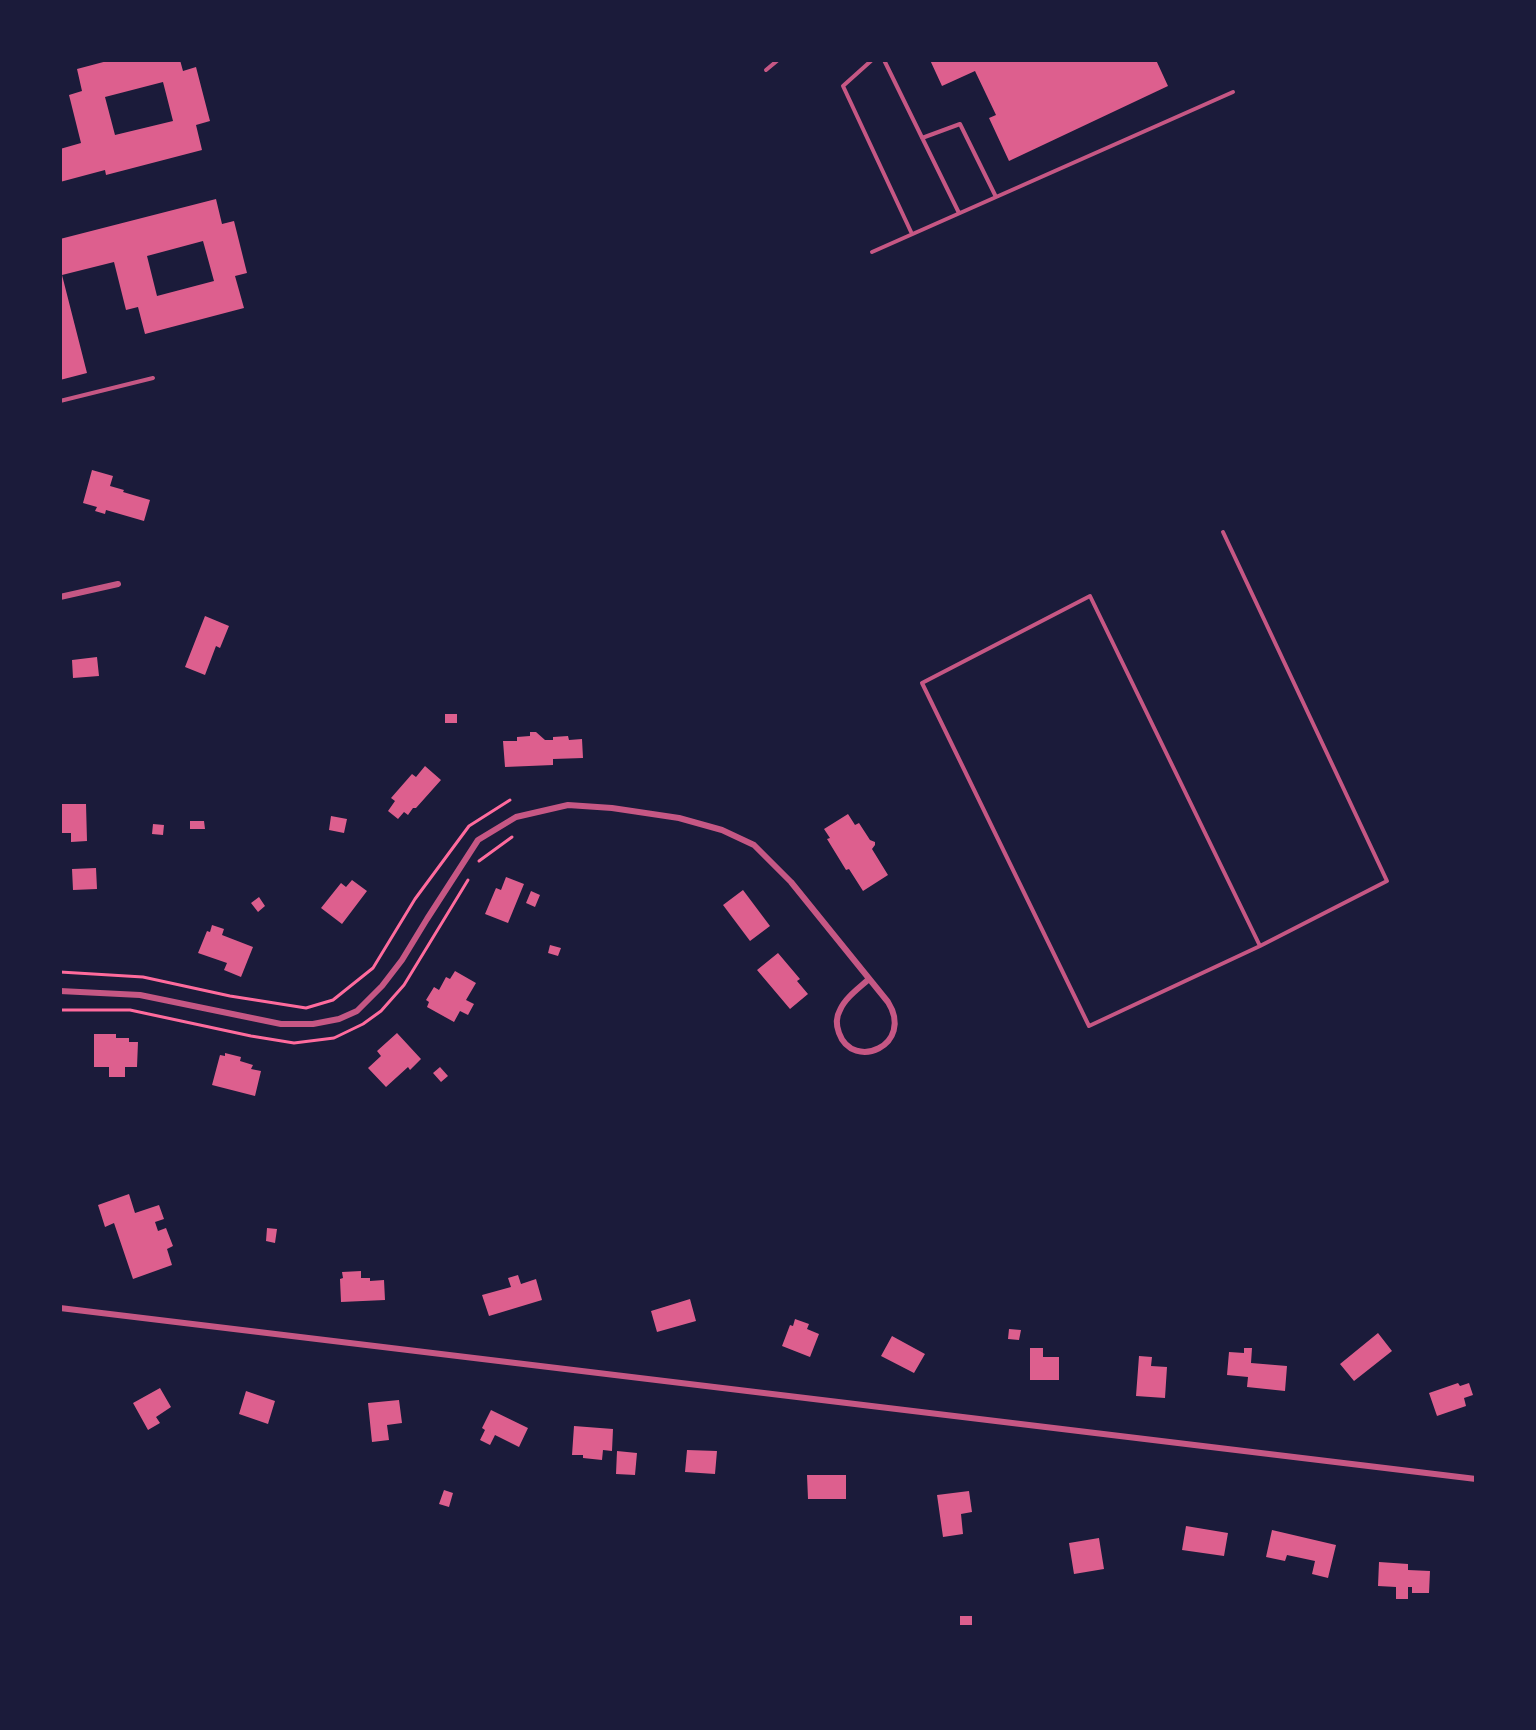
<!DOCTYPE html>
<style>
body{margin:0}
#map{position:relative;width:1536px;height:1730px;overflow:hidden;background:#1b1b3a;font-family:"Exo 2",sans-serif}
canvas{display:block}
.frame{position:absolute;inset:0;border:62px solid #1b1b3a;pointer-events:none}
</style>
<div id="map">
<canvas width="1536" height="1730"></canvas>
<div class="frame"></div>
</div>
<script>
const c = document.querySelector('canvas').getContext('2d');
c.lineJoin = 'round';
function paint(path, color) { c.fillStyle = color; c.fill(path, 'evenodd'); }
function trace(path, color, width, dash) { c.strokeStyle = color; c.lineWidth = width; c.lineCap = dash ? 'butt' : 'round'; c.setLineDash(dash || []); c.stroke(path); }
paint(new Path2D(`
 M111 60H180L183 71 196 67 210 121 196 125 202 150 106 175 105 170 60 182V149L81 143 69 95 82 91 77 69ZM163 82 173 121 115 135 105 97Z
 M930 60H1156L1168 86 1009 161 989 118 996 115 975 71 942 86Z
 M216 199 222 224 234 221 247 273 235 276 244 308 145 334 138 307 126 310 114 262 62 275 87 373 60 380V239ZM203 241 214 281 157 296 147 256Z
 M92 470 113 476 110 486 124 490 123 492 150 500 144 521 106 510 105 514 95 511 97 507 83 503Z
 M205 616 229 626 220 648 216 646 205 675 185 667Z
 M97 657 99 676 73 678 72 660Z
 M445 714H457V723H445Z
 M530 732H536L545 740H553V737L568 736 569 740 582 739 583 758 553 759V765L505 767 503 741H517V737L530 736Z
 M425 766 441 780 416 808H413L408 815 404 812 398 819 388 811 395 801 391 798 412 774 416 777Z
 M60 804H86L87 841 71 842V833H60Z
 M848 814 855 825 859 823 870 840 875 842V845L872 849 888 875 863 891 849 869 846 870 827 839 830 838 824 829Z
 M331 816 347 819 344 833 329 830Z
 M190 821H204L205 829H190Z
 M153 824 164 825 163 835 152 834Z
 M96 868 97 889 73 890 72 869Z
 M506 877 524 884 508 923 485 914 496 888 501 890Z
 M352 880 367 891 342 924 321 908 341 883 346 887Z
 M743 890 770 926 750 941 723 905Z
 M531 891 540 895 535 907 526 903Z
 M259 897 265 906 258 912 251 903Z
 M212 925 224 929 222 935 253 947 241 977 224 970 227 963 198 953 207 931 210 932Z
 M550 945 561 948 558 956 548 953Z
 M778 953 800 979 797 981 808 994 790 1009 757 970Z
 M455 971 476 983 466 1000 474 1004 468 1015 460 1011 454 1022 427 1007 429 1002 426 1000 434 987 439 990 446 977 450 979Z
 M397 1033 421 1059 410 1070 408 1067 386 1087 368 1068 381 1056 377 1051Z
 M94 1034H116V1038H129V1042H138L137 1067H125V1077H109V1067H94Z
 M225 1053 241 1057 240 1061 253 1065 251 1069 261 1071 255 1096 212 1085 220 1055 225 1056Z
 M440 1067 448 1076 441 1082 433 1073Z
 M129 1194 135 1213 159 1205 164 1219 155 1222 158 1231 166 1228 173 1246 167 1249 172 1265 133 1279 114 1223 105 1227 98 1205Z
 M267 1228 277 1229 275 1243 266 1241Z
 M361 1271V1278H370V1281L384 1280 385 1300 341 1302 340 1279 343 1278 342 1272Z
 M518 1275 521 1284 536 1279 542 1300 489 1316 482 1295 511 1287 508 1278Z
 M690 1299 696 1321 657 1332 651 1311Z
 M795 1319 809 1324 807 1329 819 1334 810 1357 782 1346 790 1325 793 1326Z
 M1009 1329 1021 1330 1019 1340 1008 1339Z
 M1378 1333 1392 1351 1354 1381 1340 1364Z
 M892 1336 925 1354 914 1373 881 1356Z
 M1030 1348H1043V1357H1059V1380H1030Z
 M1244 1348H1252L1251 1363 1287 1366 1285 1391 1247 1387 1248 1377 1227 1375 1229 1352 1244 1353Z
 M1139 1356 1152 1357 1151 1366 1167 1367 1165 1398 1136 1396Z
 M1458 1383 1460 1386 1469 1383 1473 1395 1464 1398 1466 1406 1437 1416 1429 1393Z
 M160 1388 171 1407 156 1417 160 1423 148 1430 133 1403Z
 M246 1391 275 1401 268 1424 239 1414Z
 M399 1400 402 1423 387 1425 389 1440 372 1442 368 1403Z
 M491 1410 528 1428 519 1447 495 1435 490 1445 480 1440 485 1430 482 1428Z
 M574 1426 613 1429 612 1451 603 1450 602 1460 583 1458V1455H572Z
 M687 1450 717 1451 715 1474 685 1472Z
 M617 1451 637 1453 635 1475 616 1474Z
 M807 1475H846V1499H808Z
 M444 1490 453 1493 449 1507 439 1504Z
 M969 1491 972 1512 961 1514 963 1534 943 1537 937 1495Z
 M1186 1526 1228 1533 1224 1556 1182 1550Z
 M1272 1530 1336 1545 1328 1578 1312 1574 1315 1561 1287 1555 1285 1561 1266 1557Z
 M1099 1538 1104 1569 1074 1574 1069 1543Z
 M1379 1562 1408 1564V1570L1430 1571 1429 1593H1412V1587H1408V1599H1396V1587L1378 1586Z
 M960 1616H972V1625H960Z`), '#dd5f8e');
trace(new Path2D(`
 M479 861 512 837
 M60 972 143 977 230 996 306 1008 333 1000 373 968 415 899 469 826 510 800
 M60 1010H130L251 1036 294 1043 334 1038 363 1024 381 1011 404 985 468 880`), '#ff6b9d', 3);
trace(new Path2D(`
 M872 60 843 86 912 234
 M884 60 959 213
 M766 70 778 60
 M922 138 960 124 996 197
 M872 252 1233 92
 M60 401 153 378
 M1223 532 1387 881 1260 946
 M1090 596 1260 946 1089 1026 922 683Z`), '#c65784', 4);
trace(new Path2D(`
 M60 597 118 584
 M60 991 140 995 281 1024H313L339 1019 357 1011 382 986 402 960 427 919 478 840 516 817 568 805 612 808 679 818 722 830 754 845 791 882 888 1002C915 1045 853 1072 839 1033 836 1025 836 1017 840 1010 845 998 859 988 869 979
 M60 1308 1476 1479`), '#c65784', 6);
</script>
